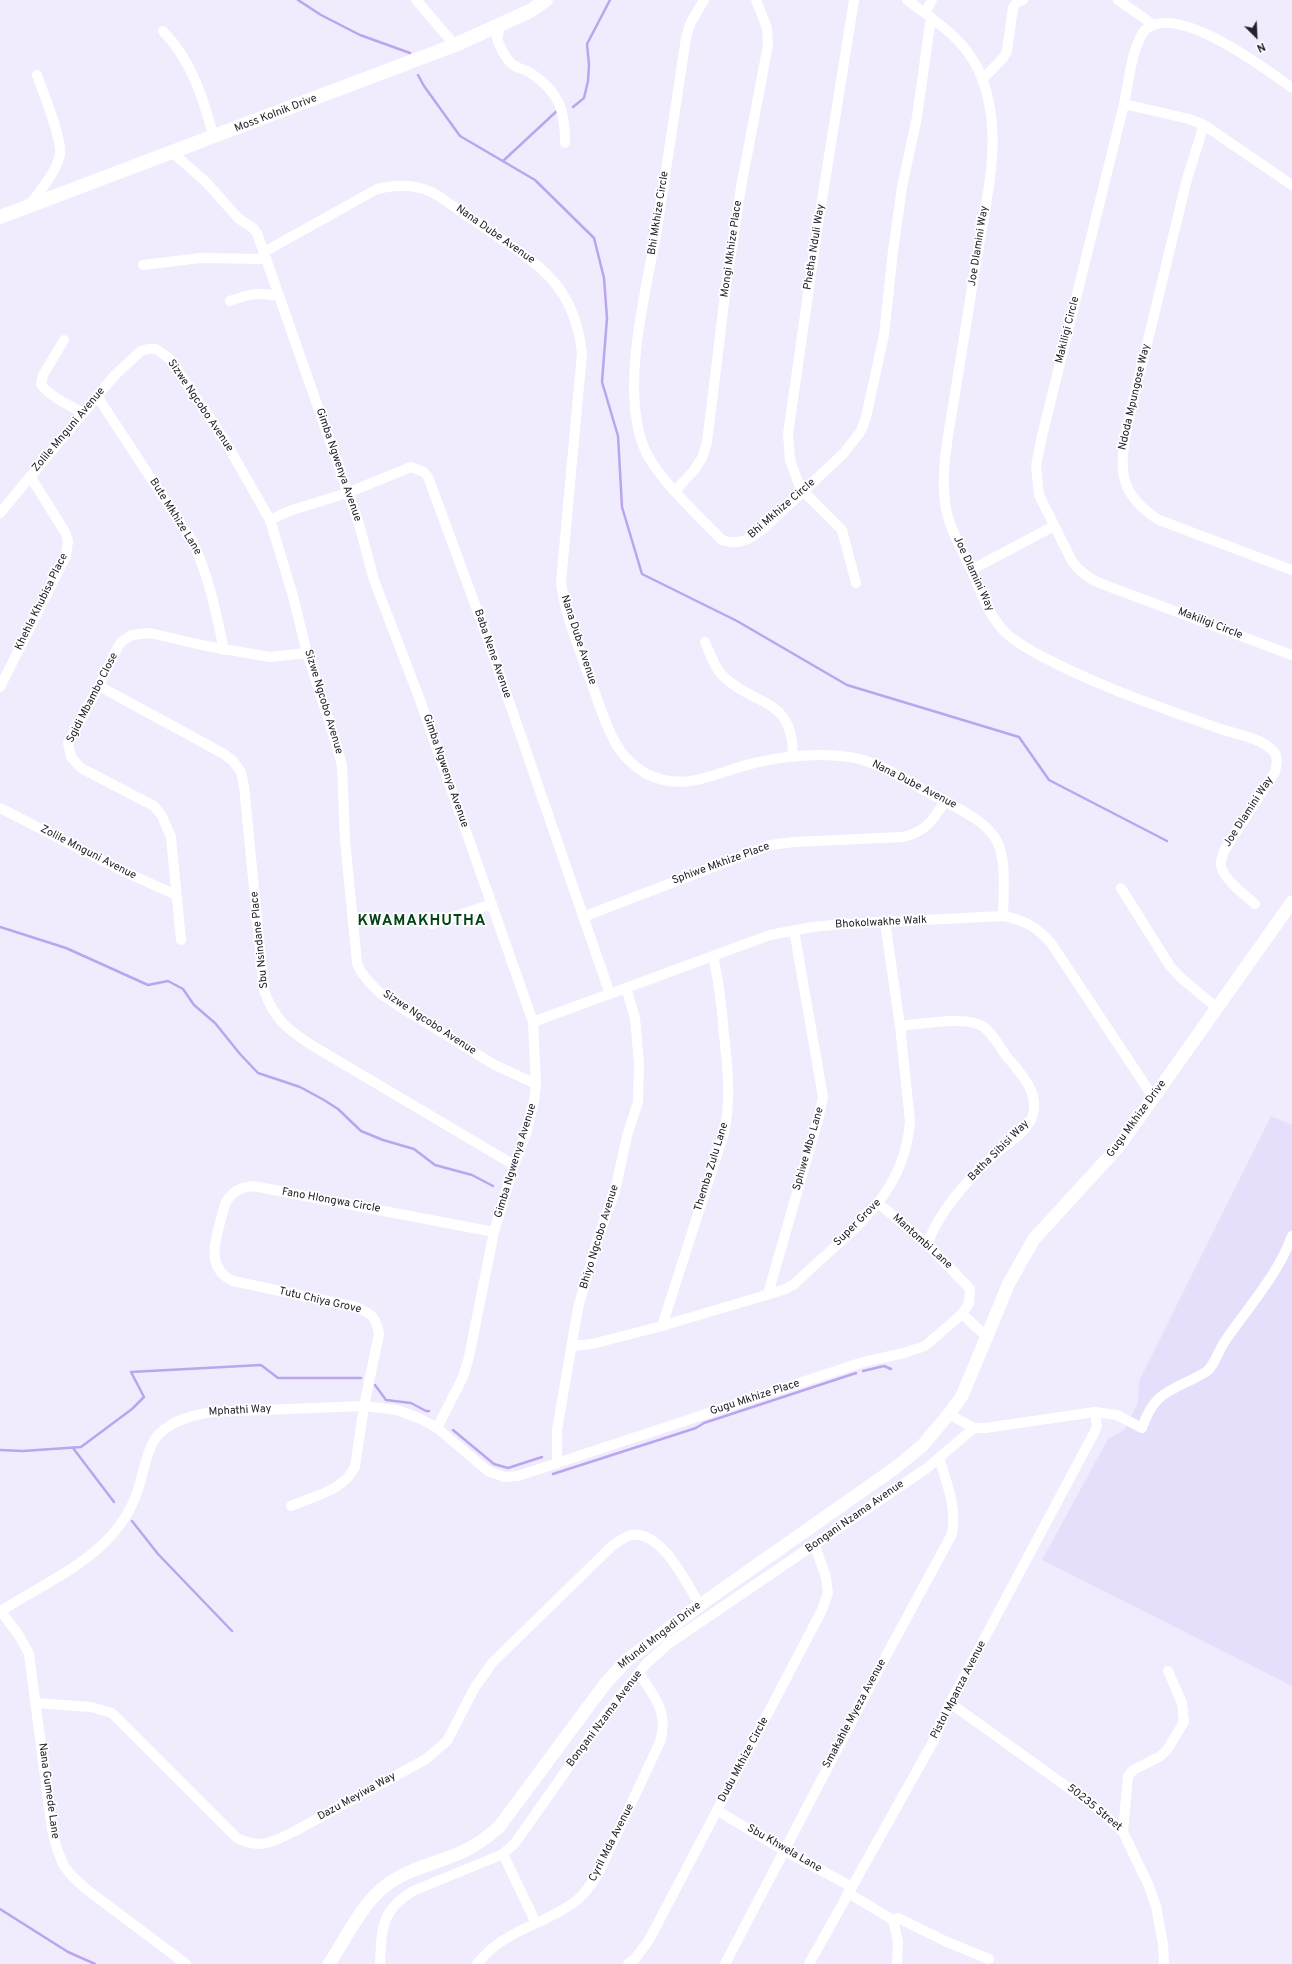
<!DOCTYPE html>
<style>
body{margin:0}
#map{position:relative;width:1292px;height:1964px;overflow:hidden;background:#f0ecfe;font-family:Overpass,sans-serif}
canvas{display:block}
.north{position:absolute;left:1236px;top:16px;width:40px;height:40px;-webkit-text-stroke:3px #fff;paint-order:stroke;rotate:156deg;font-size:11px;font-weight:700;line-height:16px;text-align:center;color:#22202a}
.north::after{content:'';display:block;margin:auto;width:14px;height:18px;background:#22202a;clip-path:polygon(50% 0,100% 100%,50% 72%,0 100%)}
</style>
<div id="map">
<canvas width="1292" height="1964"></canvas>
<div class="north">N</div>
</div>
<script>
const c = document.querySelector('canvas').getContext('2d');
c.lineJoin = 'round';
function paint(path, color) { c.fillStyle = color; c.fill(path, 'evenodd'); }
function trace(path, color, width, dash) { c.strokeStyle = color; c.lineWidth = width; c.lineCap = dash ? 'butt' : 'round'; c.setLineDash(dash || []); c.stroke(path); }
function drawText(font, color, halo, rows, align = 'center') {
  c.font = font + ' Overpass,sans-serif'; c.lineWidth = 3.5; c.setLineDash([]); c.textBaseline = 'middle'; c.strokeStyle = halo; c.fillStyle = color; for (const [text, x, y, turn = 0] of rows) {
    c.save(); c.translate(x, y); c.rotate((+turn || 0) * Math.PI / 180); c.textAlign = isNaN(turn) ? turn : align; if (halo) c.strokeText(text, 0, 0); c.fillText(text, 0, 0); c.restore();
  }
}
paint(new Path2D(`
 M1271 1116 1292 1125V1686L1042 1560 1108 1439 1124 1430 1138 1402 1139 1381Z`), '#e6dffb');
trace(new Path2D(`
 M298 0 321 15 360 35 410 53
 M418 75 424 86 460 136 535 180 594 238 604 278 607 318 602 382 618 436 622 507 642 574 737 621 847 685 1019 737 1049 780 1167 841
 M573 107 584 98 588 81 589 65 587 44 610 0
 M503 161 559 109
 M0 927 66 948 148 985 168 981 183 989 194 1005 215 1023 240 1054 258 1073 300 1087 324 1100 338 1109 361 1131 383 1140 414 1149 435 1165 472 1175 493 1186
 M863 1371 884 1366 891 1369
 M375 1385 386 1400 411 1403 426 1411H429
 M453 1430 494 1464 508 1468 542 1457
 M73 1448 114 1502
 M0 1450 23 1451 81 1447 132 1409 144 1397 131 1372 261 1365 278 1378H361
 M553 1474 696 1428 704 1423 856 1373
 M132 1521 158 1554 232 1631
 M0 1909 68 1952 95 1964`), '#baa5ee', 2.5);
trace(new Path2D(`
 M416 0 455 45
 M704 0 690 24 686 38C676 102 667 166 657 229 646 291 619 391 645 450 658 479 700 517 722 540 740 546 750 539 764 528L844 453 861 431 866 417 884 335 893 251 902 187 917 117 931 17
 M854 0 818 225 788 434 790 460 798 482 803 491 842 530 856 583
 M907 0C934 20 963 38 978 69 1006 129 987 195 977 257 969 307 961 356 953 406 947 441 938 487 949 521 955 538 964 554 972 571 981 593 989 616 1005 632 1016 643 1030 650 1043 657 1098 686 1157 706 1215 727 1233 734 1257 736 1271 749 1279 755 1277 764 1275 772L1224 851C1223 855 1220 861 1221 866 1225 881 1244 894 1255 904
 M1118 0 1151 23
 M925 13 932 0
 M501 24 497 38C499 46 507 62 515 66 520 69 527 70 532 74 560 93 565 111 565 143
 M163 31C192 61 203 98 214 138
 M982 80 1003 58 1007 51 1013 8 1016 3 1023 0
 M1292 88C1265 68 1174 0 1144 31 1131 51 1129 81 1124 104L1042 436 1036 466 1039 495 1072 561C1079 571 1086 576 1097 582L1292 655
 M1124 104 1189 119 1204 125 1292 185
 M1204 125 1187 179 1129 418C1120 464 1114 492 1159 520L1292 570
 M172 152 206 182 238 218 253 228 257 233 359 524 374 580 420 700 533 1022 536 1084 534 1102 526 1134 514 1165 494 1232 469 1357 463 1377 437 1428
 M29 206C38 193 58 170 60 154 62 137 43 93 37 75
 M264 252 377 189C400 184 417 184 437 195 457 209 478 223 498 237 546 269 575 291 582 353L561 582C565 616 579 647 590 679 598 700 604 722 615 742 621 754 633 766 645 773 687 795 718 770 759 762 787 756 820 753 849 757 879 761 908 782 935 796 1005 832 1006 838 1003 916
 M143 265 200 258 266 259
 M230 301C249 294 257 292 278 296
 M64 340 43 375 41 384C50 397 69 405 83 413
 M97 396 192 541C209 575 216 613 224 650
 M675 491 695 469 702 458 707 442 726 287 741 187 768 45 767 28 756 0
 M0 513 115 375 141 351 148 349H156L170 359 224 439 270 520 293 596 307 653 335 740 342 766 345 840 357 963 361 972 369 982 380 993 402 1008 493 1064 536 1084
 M270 520 289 511 347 493 411 467 424 472 428 477 483 626 610 994
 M971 570 1054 526
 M705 642C710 653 714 667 722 675 755 708 793 695 793 757
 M99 686 224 754 233 761 241 772 244 786 264 991C275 1020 288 1030 313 1046L514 1165
 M0 687 66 556 68 541 65 532 30 476
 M0 808 125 872 176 895
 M1121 888 1170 966 1180 977 1217 1008
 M583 917 770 845 794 842 903 837C927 831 933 820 945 801
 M432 924 492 904
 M181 940 171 837 162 816 154 806 81 768 71 757 68 743 99 686 114 654 121 642 132 635 150 633 206 646 270 657 307 653
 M533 1022 770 935 812 927 845 924 1003 916C1024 920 1037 927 1051 943L1153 1097
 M900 1026C922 1024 967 1015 984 1027 994 1035 1000 1048 1008 1058 1021 1073 1039 1093 1033 1114 1028 1133 1005 1144 992 1157 965 1183 941 1209 927 1244
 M768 1294 819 1116 823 1097 794 930
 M962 1314 987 1337
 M662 1326 724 1133C731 1100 728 1070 724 1035 722 1009 719 982 713 956
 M573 1346 592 1344 662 1326 783 1290 793 1285 805 1274C854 1228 905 1194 910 1121L900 1026 885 922
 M949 1414 974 1428H985L1095 1412 1117 1415 1142 1428C1153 1395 1166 1392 1195 1378 1199 1375 1207 1373 1210 1368 1216 1360 1219 1350 1225 1341 1248 1307 1278 1275 1292 1236
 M557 1464V1430L578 1308 597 1241 615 1191 627 1136 638 1102 639 1063 635 1018 626 988
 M291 1506C314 1496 343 1491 355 1467L364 1406 379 1334C376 1317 372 1314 356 1307L233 1281C201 1266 219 1231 225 1204 232 1191 239 1188 253 1186L494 1232
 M0 1610 20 1637 29 1654 52 1830 57 1849 64 1866 72 1876 86 1889 186 1964
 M1 1611C36 1588 78 1570 107 1540 124 1523 134 1505 140 1483 144 1469 147 1451 155 1439 167 1422 192 1415 212 1412L364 1406 397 1410 421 1419 437 1428 488 1471 505 1477 518 1476 863 1362 904 1353 925 1346 962 1314 969 1303 970 1289 927 1244 879 1204
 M36 1703 91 1707 112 1713 237 1838C260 1850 273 1842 295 1831L426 1759 447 1741 475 1687 493 1662 612 1546C618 1542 624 1537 631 1535 662 1530 686 1583 700 1605
 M950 1703 1098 1809 1123 1832 1149 1886 1156 1906 1163 1944 1164 1964
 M718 1811 783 1850 852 1887
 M1123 1832 1128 1776 1133 1770 1159 1757 1167 1750 1184 1722 1182 1703 1168 1671
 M503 1854 536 1923
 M848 1893 893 1920 898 1918 947 1942 989 1959
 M893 1920 898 1942 897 1964
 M380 1964C382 1929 380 1911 413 1891L503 1854 515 1843 606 1714 646 1664 668 1644 927 1468 974 1428
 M477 1964C504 1929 543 1926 576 1901 585 1894 592 1883 599 1872L660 1742C669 1712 655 1698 639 1673
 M628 1964 634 1960 649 1940 822 1610 828 1593 826 1577 815 1546
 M725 1964 886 1656 952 1534C957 1507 947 1484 939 1458
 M809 1964 934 1740 950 1703 1094 1433 1097 1426 1095 1412`), '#fff', 10);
trace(new Path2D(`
 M329 1964C345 1940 361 1905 384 1887 408 1867 442 1863 470 1848 481 1842 490 1835 499 1827L605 1684 627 1660 700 1605 895 1468 922 1446 949 1414 962 1396 1009 1283 1034 1239 1119 1146 1292 902`), '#fff', 13);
trace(new Path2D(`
 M0 217 455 45 530 11 546 0`), '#fff', 14);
drawText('11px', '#22202a', '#fff', [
 ["Moss Kolnik Drive",276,114,-21],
 ["Bhi Mkhize Circle",659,213,-81],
 ["Nana Dube Avenue",495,235,35],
 ["Joe Dlamini Way",979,246,-81],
 ["Phetha Nduli Way",815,247,-81],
 ["Mongi Mkhize Place",732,249,-82],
 ["Makiligi Circle",1068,330,-76],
 ["Ndoda Mpungose Way",1135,397,-77],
 ["Sizwe Ngcobo Avenue",200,406,56],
 ["Zolile Mnguni Avenue",69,430,-50],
 ["Gimba Ngwenya Avenue",338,465,71],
 ["Bhi Mkhize Circle",782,509,-41],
 ["Bute Mkhize Lane",175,517,58],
 ["Joe Dlamini Way",973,574,65],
 ["Khehla Khubisa Place",42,602,-64],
 ["Makiligi Circle",1210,624,21],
 ["Nana Dube Avenue",578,640,72],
 ["Baba Nene Avenue",492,654,71],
 ["Sgidi Mbambo Close",93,698,-63],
 ["Sizwe Ngcobo Avenue",323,702,73],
 ["Gimba Ngwenya Avenue",445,771,71],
 ["Nana Dube Avenue",914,785,27],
 ["Joe Dlamini Way",1249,812,-57],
 ["Zolile Mnguni Avenue",88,853,27],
 ["Sphiwe Mkhize Place",721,864,-20],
 ["Bhokolwakhe Walk",881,923,-3],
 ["Sbu Nsindane Place",260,940,-96],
 ["Sizwe Ngcobo Avenue",429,1023,33],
 ["Gugu Mkhize Drive",1137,1119,-54],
 ["Sphiwe Mbo Lane",809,1149,-74],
 ["Batha Sibisi Way",999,1151,-45],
 ["Gimba Ngwenya Avenue",516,1161,-73],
 ["Themba Zulu Lane",712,1167,-73],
 ["Fano Hlongwa Circle",331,1201,10],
 ["Super Grove",858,1223,-45],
 ["Bhiyo Ngcobo Avenue",600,1237,-73],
 ["Mantombi Lane",922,1242,42],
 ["Tutu Chiya Grove",320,1301,13],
 ["Gugu Mkhize Place",755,1398,-18],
 ["Mphathi Way",240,1411,-3],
 ["Bongani Nzama Avenue",855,1517,-35],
 ["Mfundi Mngadi Drive",660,1636,-38],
 ["Pistol Mpanza Avenue",959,1690,-63],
 ["Smakahle Myeza Avenue",855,1714,-62],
 ["Bongani Nzama Avenue",605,1719,-53],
 ["Dudu Mkhize Circle",744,1760,-62],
 ["Nana Gumede Lane",48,1791,82],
 ["Dazu Meyiwa Way",357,1797,-29],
 ["50235 Street",1094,1808,39],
 ["Cyril Mda Avenue",612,1843,-63],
 ["Sbu Khwela Lane",784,1849,30]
]);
c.letterSpacing = '1px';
drawText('bold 15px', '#024413', '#fff', [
 ["KWAMAKHUTHA",422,922]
]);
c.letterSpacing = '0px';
</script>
